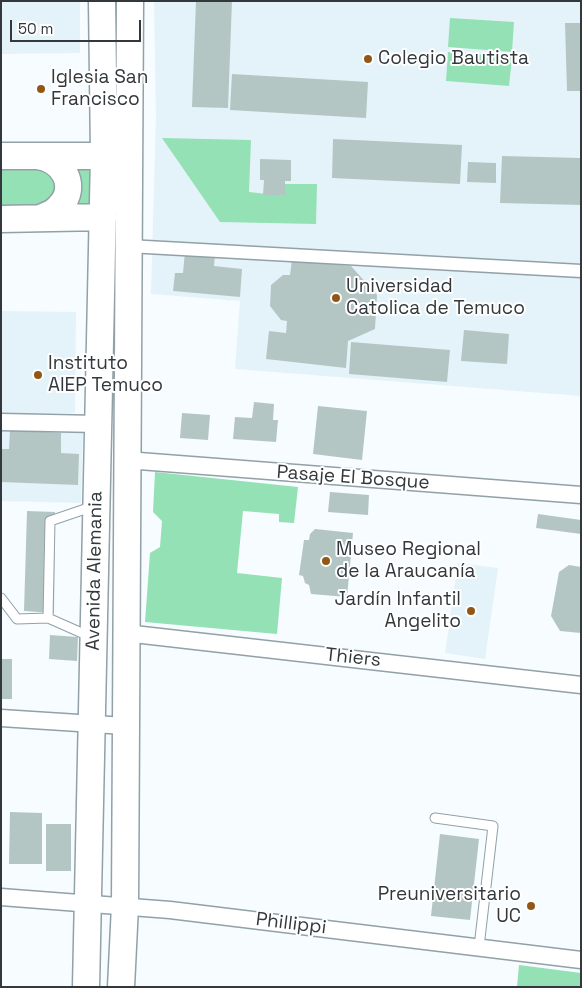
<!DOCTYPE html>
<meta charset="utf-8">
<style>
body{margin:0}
#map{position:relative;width:582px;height:988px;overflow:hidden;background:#f6fcff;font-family:"Space Grotesk",sans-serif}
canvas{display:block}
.frame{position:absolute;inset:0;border:2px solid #32383b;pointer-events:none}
.scale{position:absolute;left:10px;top:20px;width:131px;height:22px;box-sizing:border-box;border:2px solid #32383b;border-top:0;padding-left:6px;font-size:15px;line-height:18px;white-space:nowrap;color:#32383b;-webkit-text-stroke:4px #fff;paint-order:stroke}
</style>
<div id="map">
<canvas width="582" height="988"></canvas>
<div class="frame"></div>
<div class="scale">50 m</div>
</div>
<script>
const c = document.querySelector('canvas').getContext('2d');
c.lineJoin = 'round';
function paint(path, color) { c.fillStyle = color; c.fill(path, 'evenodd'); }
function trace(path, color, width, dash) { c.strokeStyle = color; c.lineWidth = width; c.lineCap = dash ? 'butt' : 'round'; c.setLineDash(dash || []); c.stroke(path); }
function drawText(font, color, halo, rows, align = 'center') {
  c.font = font + ' "Space Grotesk",sans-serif'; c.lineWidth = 4; c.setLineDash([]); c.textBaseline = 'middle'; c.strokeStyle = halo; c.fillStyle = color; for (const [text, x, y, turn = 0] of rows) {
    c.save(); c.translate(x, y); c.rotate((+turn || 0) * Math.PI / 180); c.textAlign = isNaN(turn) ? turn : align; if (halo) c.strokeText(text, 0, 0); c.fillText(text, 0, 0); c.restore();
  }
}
paint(new Path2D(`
 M1 1H80V53L1 54Z
 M154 1H581V396L235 369 240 301 151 294 156 116Z
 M1 311 76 312 75 413H1Z
 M1 430 83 433 81 503 1 501Z
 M458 563 498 568 485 659 445 653Z`), '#e4f3f9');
paint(new Path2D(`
 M450 18 514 22 512 52 448 47Z
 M448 52 512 57 509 86 446 81Z
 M162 138 251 140 249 192 284 196 285 184H317L316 224 220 222Z
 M91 161V210L1 212V162Z
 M155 472 298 487 294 523 279 522V514L243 511 237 573 282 578 277 634 145 622 150 553 160 547 162 521 153 512Z
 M519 965 581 973V987H517Z`), '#93e1b5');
paint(new Path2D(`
 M196 1H232L228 108 192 107Z
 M565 23H581V91H567Z
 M232 74 368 82 366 118 230 110Z
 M333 139 462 145 460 184 332 178Z
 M502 156 581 158V205L500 203Z
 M260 159 291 160V181H285V196L263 195 264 180H260Z
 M468 162 496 163V183L467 182Z
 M185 251 215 254 214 266 242 269 240 297 173 291 175 273H183Z
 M292 260 351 266 377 295 375 329 348 341 346 368 266 359 269 331 286 333 287 321 281 320 270 306 271 285 283 275H290Z
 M464 330 509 334 507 364 461 361Z
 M351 342 450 350 447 382 349 374Z
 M254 402 274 404 273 420H278L276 442 233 439 235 417 252 418Z
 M318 406 367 411 362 460 313 454Z
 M182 413 210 415 208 440 180 438Z
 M10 430 61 433V453L79 454 78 485 1 482V449H9Z
 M330 492 369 495 368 515 328 512Z
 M27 511 55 512 54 613 24 611Z
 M538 514 581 520V534L536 528Z
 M315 529 353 533 347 597 311 594 309 585 305 583 303 576 299 575 304 540H309L310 534Z
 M569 565 581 567V633L560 631 551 616 559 572Z
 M50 635 78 637 77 661 49 659Z
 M1 659H12V699H1Z
 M10 812 42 813V864H9Z
 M46 824H71V871H46Z
 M440 834 479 839 470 920 431 916Z`), '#b4c6c4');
const service = new Path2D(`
 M1 598 17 619 48 618
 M91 637 48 618 50 521 94 506
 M435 818 493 826 479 947`);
const pedestrian = new Path2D(`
 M128 246 581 271`);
const minor = new Path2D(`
 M1 422 98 424
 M126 460 581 495
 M125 633 581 685
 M1 718 125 726
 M1 897 170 910 581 960`);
const primary = new Path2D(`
 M1 156H104
 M37 156C62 158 79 186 60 206 55 213 48 215 40 218
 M1 219 103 217
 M86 987 104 156 102 1
 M121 987 125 906 130 1`);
trace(service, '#91a1a7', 11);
trace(pedestrian, '#91a1a7', 15);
trace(minor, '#91a1a7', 19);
trace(primary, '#91a1a7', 29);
trace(service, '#fff', 9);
trace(pedestrian, '#fff', 12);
trace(minor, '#fff', 16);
trace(primary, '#fff', 26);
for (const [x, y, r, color] of [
 [368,59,5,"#925716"],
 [41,89,5,"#925716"],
 [336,298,5,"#925716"],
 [38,375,5,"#925716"],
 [326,561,5,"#925716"],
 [471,611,5,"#925716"],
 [531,906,5,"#925716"]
]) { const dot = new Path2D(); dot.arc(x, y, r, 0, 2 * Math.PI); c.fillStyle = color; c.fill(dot); trace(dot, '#fff', 2); }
drawText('19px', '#32383b', '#fff', [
 ["Colegio Bautista",378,59],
 ["Iglesia San",51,78],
 ["Francisco",51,100],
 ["Universidad",346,287],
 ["Catolica de Temuco",346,309],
 ["Instituto",48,364],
 ["AIEP Temuco",48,386],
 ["Museo Regional",336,550],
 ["de la Araucanía",336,572],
 ["Jardín Infantil",461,600,"right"],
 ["Angelito",461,622,"right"],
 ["Preuniversitario",521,895,"right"],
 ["UC",521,917,"right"]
], 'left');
drawText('19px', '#32383b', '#fff', [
 ["Pasaje El Bosque",353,478,4],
 ["Avenida Alemania",95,571,-89],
 ["Thiers",353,658,6],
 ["Phillippi",291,924,7]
]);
</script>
